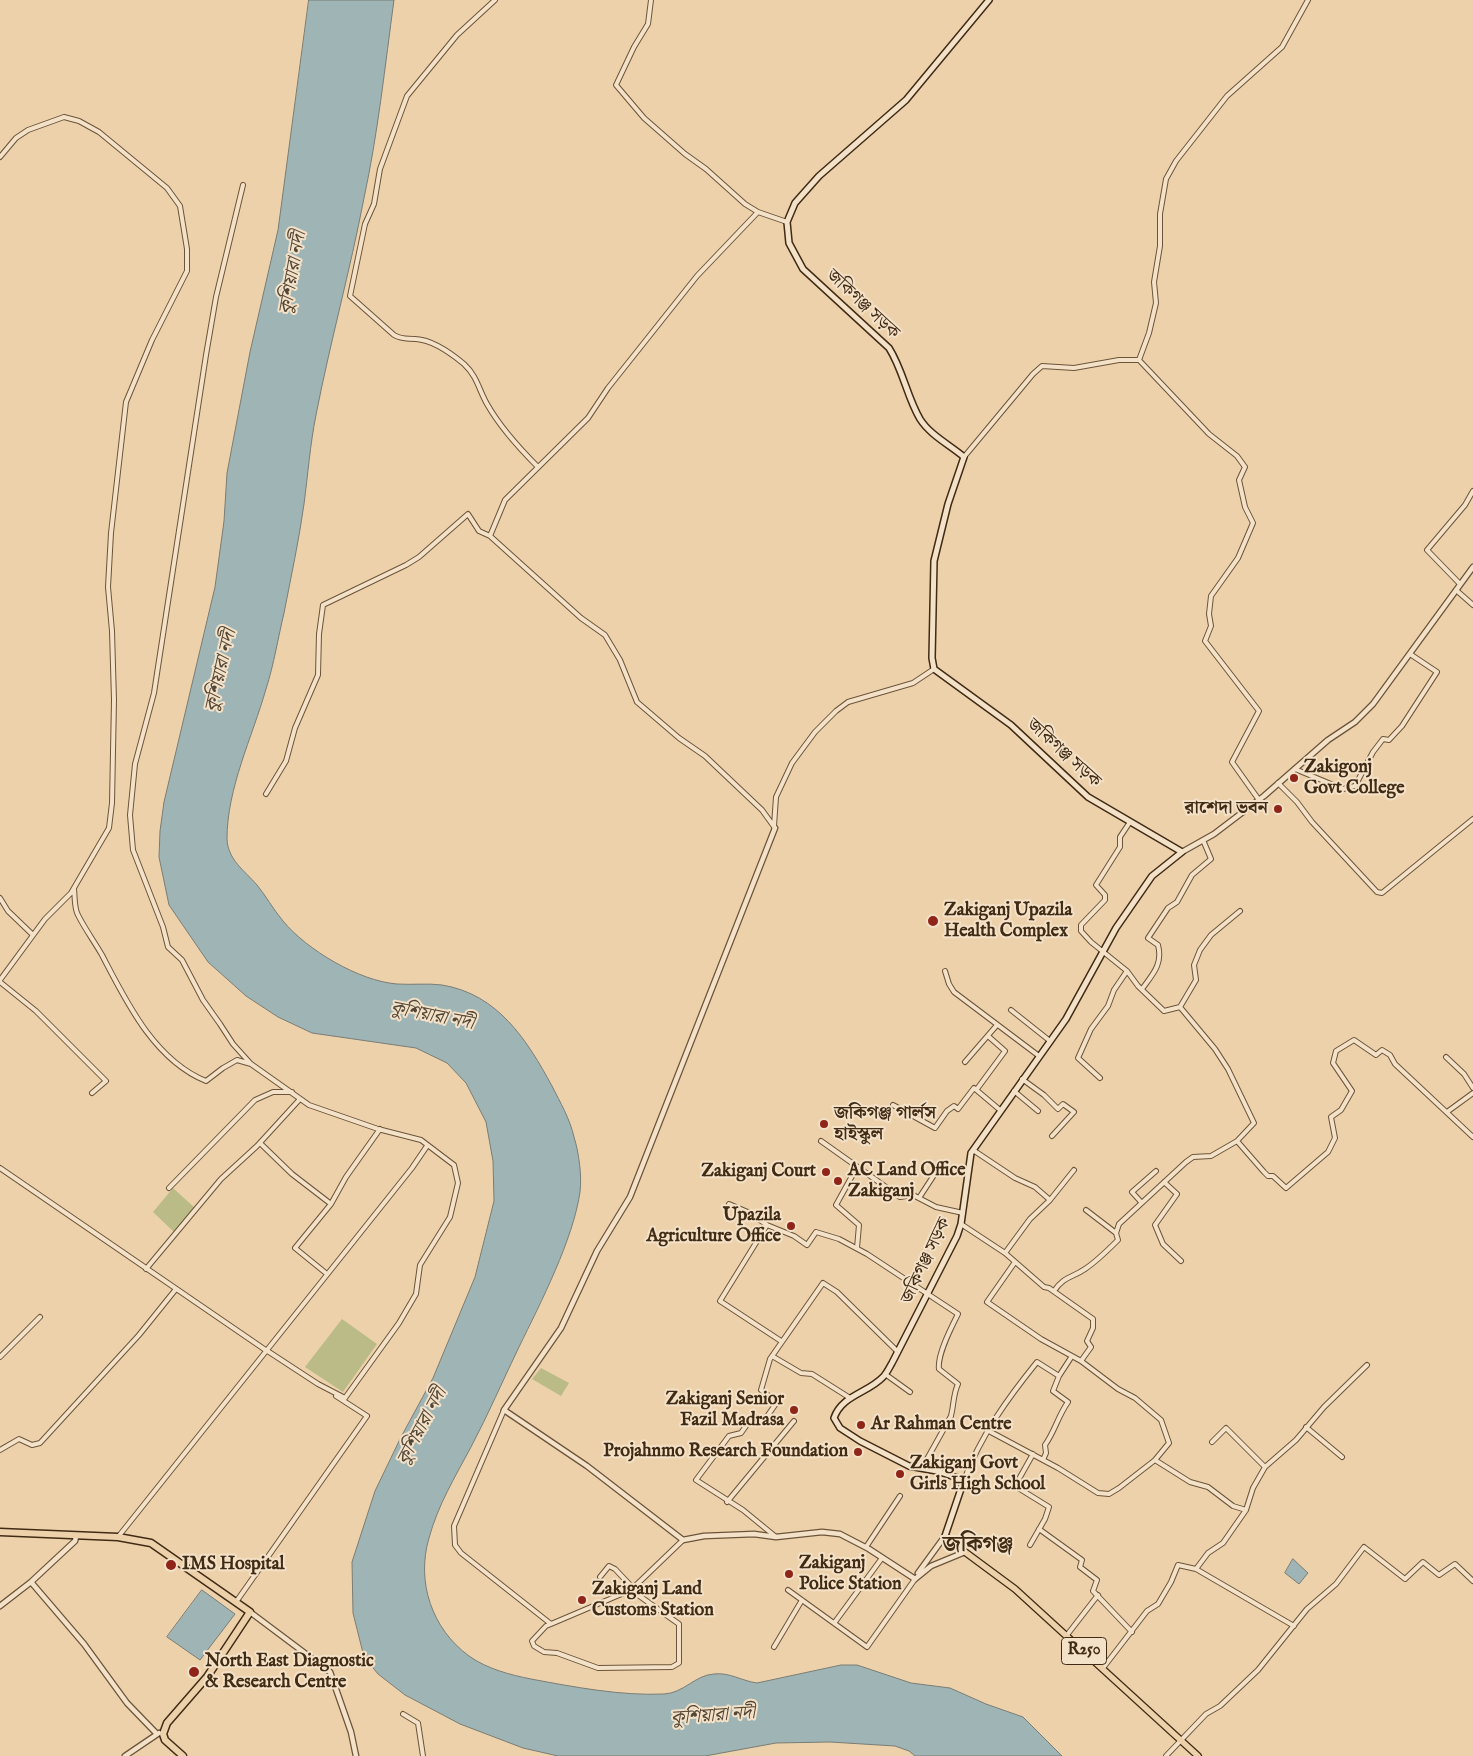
<!DOCTYPE html>
<meta charset="utf-8">
<style>
body{margin:0}
canvas{display:block;background:#edd1aa}
</style>
<canvas width="1473" height="1756"></canvas>
<script>
const c = document.querySelector('canvas').getContext('2d');
c.lineJoin = 'round';
function paint(path, color) { c.fillStyle = color; c.fill(path, 'evenodd'); }
function trace(path, color, width, dash) { c.strokeStyle = color; c.lineWidth = width; c.lineCap = dash ? 'butt' : 'round'; c.setLineDash(dash || []); c.stroke(path); }
function drawText(font, color, halo, rows, align = 'center') {
  c.font = font + ' "IM FELL English","Noto Serif Bengali",serif'; c.lineWidth = 4; c.setLineDash([]); c.textBaseline = 'middle'; c.strokeStyle = halo; c.fillStyle = color; for (const [text, x, y, turn = 0] of rows) {
    c.save(); c.translate(x, y); c.rotate((+turn || 0) * Math.PI / 180); c.textAlign = isNaN(turn) ? turn : align; if (halo) c.strokeText(text, 0, 0); c.fillText(text, 0, 0); c.restore();
  }
}
paint(new Path2D(`
 M173 1188 195 1208 174 1232 153 1212Z
 M342 1319 377 1344 343 1392 305 1367Z
 M541 1368 569 1383 561 1396 532 1379Z`), '#babb87');
const water = new Path2D(`
 M309 0H394C385 66 378 133 364 198 350 271 330 343 316 415 310 445 308 474 304 504 299 540 291 577 284 613 278 638 274 664 266 689 252 738 227 788 227 839 228 860 244 870 257 885 266 896 273 909 283 921 307 950 359 981 397 984 412 985 427 983 442 985 498 994 527 1040 552 1086 560 1102 570 1119 574 1137 579 1153 582 1176 580 1192 573 1240 541 1302 519 1347 503 1380 488 1415 471 1447 455 1477 438 1505 429 1538 416 1582 432 1629 469 1656 487 1669 511 1675 531 1679 574 1687 621 1696 664 1694 684 1693 695 1675 714 1674 729 1672 742 1681 757 1683L841 1665H857L911 1683 950 1688 986 1704 1023 1717 1062 1756H915L909 1751 895 1746 830 1742 776 1743 705 1756H558L523 1748 460 1724 405 1695 378 1674 364 1657 353 1613 352 1562 375 1491 401 1437 433 1378 475 1277 494 1201 493 1161 486 1122 466 1083 447 1063 416 1048 312 1033 278 1017 246 996 208 962 169 905 159 857 160 831 164 802 215 587 224 521 227 473 250 352 278 230Z
 M1293 1559 1308 1573 1299 1584 1285 1573Z
 M202 1590 235 1614 200 1660 167 1637Z`);
paint(water, '#9fb4b5');
trace(water, '#797d75', 1);
const minor = new Path2D(`
 M495 0 457 35 407 96 380 169 374 204 365 224 350 296 394 335C403 340 407 338 416 339 432 340 452 354 464 364 477 376 479 390 487 404 500 427 519 448 538 467
 M651 0 648 24 634 47 616 85 644 118 685 154 706 169 745 204 758 212
 M0 157 16 138 28 130 64 117 79 121 99 132 167 188 180 206 187 249V271L152 340 126 402 111 533 108 587 112 631 114 700 112 803 109 828 71 893 45 919 0 980
 M243 185 216 297 206 355 154 693 135 764 130 815 133 850 163 927 168 947 182 960 203 1000 220 1024 233 1044 251 1064
 M1139 360 1209 434 1237 456 1245 467 1239 480 1245 507 1253 523 1238 558 1211 596 1209 614 1211 626 1205 641 1259 711 1232 762 1259 800
 M964 457 1033 374 1042 366 1074 368 1119 360H1139L1149 333 1156 303 1154 282 1160 246V214L1166 179 1176 161 1227 96 1282 47 1308 0
 M1460 584 1427 550 1465 505 1473 491
 M1456 590 1473 605
 M1295 769 1343 789 1355 786 1373 752 1383 739 1389 740 1402 726 1437 672 1410 654
 M1278 783 1297 802 1312 822 1377 892 1382 893 1473 819
 M266 794 286 761 295 728 318 675 319 634 323 605 406 565 419 557 468 514 479 531 490 536
 M1130 822 1120 837V847L1096 885 1105 895V900L1081 925V931L1091 942 1127 971 1138 986 1164 1011 1180 1007 1196 980 1194 965 1200 950 1211 935 1240 911
 M774 826 776 797 792 763 815 732 836 711 848 702 913 683 934 669
 M775 828 762 810 705 756 679 738 637 702 620 660 605 635 581 618 490 536 505 500 588 418 608 388 697 276 758 212 787 222
 M74 889C75 897 74 908 78 915 85 929 94 941 102 955 126 1001 154 1060 206 1081L223 1068 237 1060 251 1064 309 1105 378 1129 421 1140 454 1165 458 1183 450 1217 420 1265 416 1294 399 1323 345 1398 318 1384 266 1350
 M0 898 8 911 33 935
 M945 971 949 984 954 992 1039 1056
 M0 982 36 1011 106 1081 92 1093
 M1142 989C1153 974 1163 964 1158 945L1148 938 1168 908 1177 902 1192 875 1211 859 1203 840
 M1180 1007 1215 1049 1228 1069 1254 1123 1237 1141
 M1011 1010 1050 1041
 M1446 1057 1464 1074 1473 1088
 M965 1062 997 1025
 M1100 1078 1078 1058 1091 1029 1108 1006 1114 990 1127 971
 M1022 1079 1044 1095 1058 1109 1063 1104 1074 1112 1052 1136
 M977 1089 1005 1051 988 1036
 M1014 1091 1038 1111
 M893 1105 935 1128 947 1111 954 1106 958 1109 974 1088 1000 1110
 M1447 1112 1473 1093
 M821 1141 900 1197 913 1195 936 1207 963 1213
 M260 1143 292 1174 331 1204 295 1248 327 1274
 M973 1150 1015 1178 1035 1187 1050 1200
 M0 1168 267 1351
 M1164 1182 1177 1194 1155 1225 1163 1244 1181 1261
 M169 1188 255 1100 273 1092H292
 M919 1198 936 1172
 M1141 1202 1132 1192 1156 1171
 M331 1204 346 1177 380 1129
 M729 1204 750 1213 767 1225 720 1301 781 1341
 M1086 1210 1116 1233
 M961 1224 1005 1253 1044 1287 1049 1288 1093 1319V1328L1087 1341 1091 1347 1081 1361
 M767 1225 794 1236 807 1245 816 1232 839 1239 867 1254 958 1314C951 1328 937 1355 939 1369L958 1384C953 1395 954 1404 951 1416L922 1468
 M857 1248 859 1225 836 1205 857 1167
 M1005 1253 1030 1219 1050 1200 1074 1170
 M1015 1262 987 1302 1041 1339 1081 1361 1118 1389 1135 1398 1161 1420 1169 1443 1155 1460 1190 1482 1208 1487 1233 1506 1246 1510
 M146 1269 221 1179 257 1146 300 1099
 M1054 1291C1064 1276 1072 1278 1085 1269 1097 1261 1108 1250 1118 1240L1116 1233 1119 1224 1186 1162 1193 1157 1211 1156 1237 1141 1264 1172 1268 1176H1273L1286 1188 1328 1152 1335 1138 1331 1117 1341 1110 1352 1091 1333 1063 1336 1051 1354 1040 1376 1055 1382 1050 1390 1055 1395 1064 1473 1137
 M772 1356 801 1373 812 1374 850 1398
 M0 1357 40 1317
 M885 1374 910 1392
 M504 1410 454 1526 455 1545 461 1553 551 1624 631 1590 683 1540
 M1306 1427 1342 1457
 M987 1430 1058 1468 1098 1493 1109 1494 1119 1488 1155 1460
 M1212 1442 1226 1428 1265 1467
 M0 1450 19 1439 32 1445 40 1443 139 1335 176 1289
 M1043 1460 1046 1453 1045 1445C1055 1431 1058 1416 1068 1402L1053 1391 1059 1376 1072 1356
 M964 1480C981 1435 1008 1398 1037 1362L1059 1376
 M727 1502 794 1421
 M1039 1529 1082 1560 1080 1567 1097 1580 1093 1591 1132 1632
 M118 1537 412 1168 427 1146
 M776 1537 743 1510 696 1480 729 1436 741 1433 753 1416 764 1421 777 1402 761 1390 770 1359 823 1283 837 1292 898 1352
 M1030 1545 1045 1519 1049 1507 1015 1486 1033 1454
 M866 1547 900 1496
 M1196 1569 1208 1553 1223 1543 1246 1510 1253 1488 1265 1467 1296 1440 1324 1407 1367 1365
 M600 1577 609 1566 615 1569 633 1588
 M788 1590 867 1647 915 1579
 M236 1602 367 1416 336 1396
 M835 1622 882 1558
 M551 1624 546 1626 532 1641 534 1646 544 1652 557 1653 598 1668 672 1667 679 1663V1624L631 1590
 M1067 1635 1098 1595
 M774 1647 802 1600
 M1103 1668 1147 1611 1158 1604 1171 1582 1178 1565 1196 1569 1294 1626
 M403 1714 418 1723 423 1756
 M1166 1756 1206 1714 1220 1706 1258 1670 1307 1609 1336 1584 1364 1547 1405 1579 1423 1562 1439 1575 1455 1564 1473 1581`);
const tertiary = new Path2D(`
 M775 828 630 1197 597 1251 561 1328 504 1410 587 1466 683 1540 704 1536 754 1534 776 1537 822 1532 840 1534 869 1549 915 1579
 M1182 852 1214 834 1264 796 1328 740 1355 722 1373 704 1473 567
 M918 1573 945 1536
 M915 1579 931 1566 965 1552
 M31 1582 84 1644 127 1703 156 1733
 M0 1606 31 1582 75 1541 76 1537
 M250 1612 330 1672 351 1732 356 1756
 M125 1756 159 1733`);
const secondary = new Path2D(`
 M965 1552 945 1536 964 1480 937 1471 909 1466 860 1441 840 1428 834 1418C842 1395 868 1393 883 1377 887 1373 889 1368 892 1363L957 1236 961 1224 971 1153 1066 1019 1116 928 1152 876 1182 852 1088 797 1011 725 934 669 932 658 934 561 948 504 964 457C950 445 930 435 920 419 907 397 903 370 889 348L803 269 789 243 787 222 795 203 819 176 906 100 989 0`);
const primary = new Path2D(`
 M965 1552 1015 1589 1198 1756`);
const trunk = new Path2D(`
 M0 1532 118 1537 151 1543 250 1612 207 1677 167 1723 163 1734 165 1740 183 1756`);
trace(minor, '#6c543a', 6);
trace(tertiary, '#6c543a', 7);
trace(secondary, '#412b15', 8);
trace(primary, '#412b15', 8);
trace(trunk, '#412b15', 9);
trace(minor, '#f3e1c8', 4);
trace(tertiary, '#f3e1c8', 4.5);
trace(secondary, '#f3e1c8', 5);
trace(primary, '#edd1aa', 5.5);
trace(trunk, '#edd1aa', 6);
for (const [x, y, r, color] of [
 [1294,778,5,"#8f2418"],
 [1278,809,5,"#8f2418"],
 [933,921,6,"#8f2418"],
 [824,1124,5,"#8f2418"],
 [826,1172,5,"#8f2418"],
 [838,1181,5,"#8f2418"],
 [791,1226,5,"#8f2418"],
 [794,1410,5,"#8f2418"],
 [861,1425,5,"#8f2418"],
 [858,1452,5,"#8f2418"],
 [900,1474,5,"#8f2418"],
 [171,1565,6,"#8f2418"],
 [789,1574,5,"#8f2418"],
 [582,1600,5,"#8f2418"],
 [194,1672,6,"#8f2418"]
]) { const dot = new Path2D(); dot.arc(x, y, r, 0, 2 * Math.PI); c.fillStyle = color; c.fill(dot); trace(dot, '#f3e1c8', 2); }
for (const [x, y, w] of [
 [1084,1651,45]
]) { const box = new Path2D(); box.roundRect(x - w / 2, y - 13.5, w, 27, 4); c.fillStyle = '#f3e1c8'; c.fill(box); trace(box, '#412b15', 1); }
drawText('bold 16px', '#412b15', null, [
 ["R250",1084,1651]
]);
drawText('18px', '#412b15', '#f3e1c8', [
 ["জকিগঞ্জ সড়ক",862,305,43],
 ["জকিগঞ্জ সড়ক",1063,754,42],
 ["জকিগঞ্জ সড়ক",927,1261,-65]
]);
drawText('bold 18px', '#412b15', '#f3e1c8', [
 ["Zakigonj",1304,768],
 ["Govt College",1304,789],
 ["রাশেদা ভবন",1268,809,"right"],
 ["Zakiganj Upazila",944,911],
 ["Health Complex",944,932],
 ["জকিগঞ্জ গার্লস",834,1114],
 ["হাইস্কুল",834,1135],
 ["AC Land Office",848,1171],
 ["Zakiganj",848,1192],
 ["Zakiganj Court",816,1172,"right"],
 ["Upazila",781,1216,"right"],
 ["Agriculture Office",781,1237,"right"],
 ["Zakiganj Senior",784,1400,"right"],
 ["Fazil Madrasa",784,1421,"right"],
 ["Ar Rahman Centre",871,1425],
 ["Projahnmo Research Foundation",848,1452,"right"],
 ["Zakiganj Govt",910,1464],
 ["Girls High School",910,1485],
 ["Zakiganj",799,1564],
 ["Police Station",799,1585],
 ["IMS Hospital",182,1565],
 ["Zakiganj Land",592,1590],
 ["Customs Station",592,1611],
 ["North East Diagnostic",205,1662],
 ["& Research Centre",205,1683]
], 'left');
drawText('italic 19px', '#544635', '#f3e1c8', [
 ["কুশিয়ারা নদী",294,273,-80],
 ["কুশিয়ারা নদী",222,671,-77],
 ["কুশিয়ারা নদী",432,1017,11],
 ["কুশিয়ারা নদী",423,1427,-62],
 ["কুশিয়ারা নদী",713,1717,-4]
]);
drawText('bold 22px', '#412b15', '#f3e1c8', [
 ["জকিগঞ্জ",978,1546]
]);
</script>
